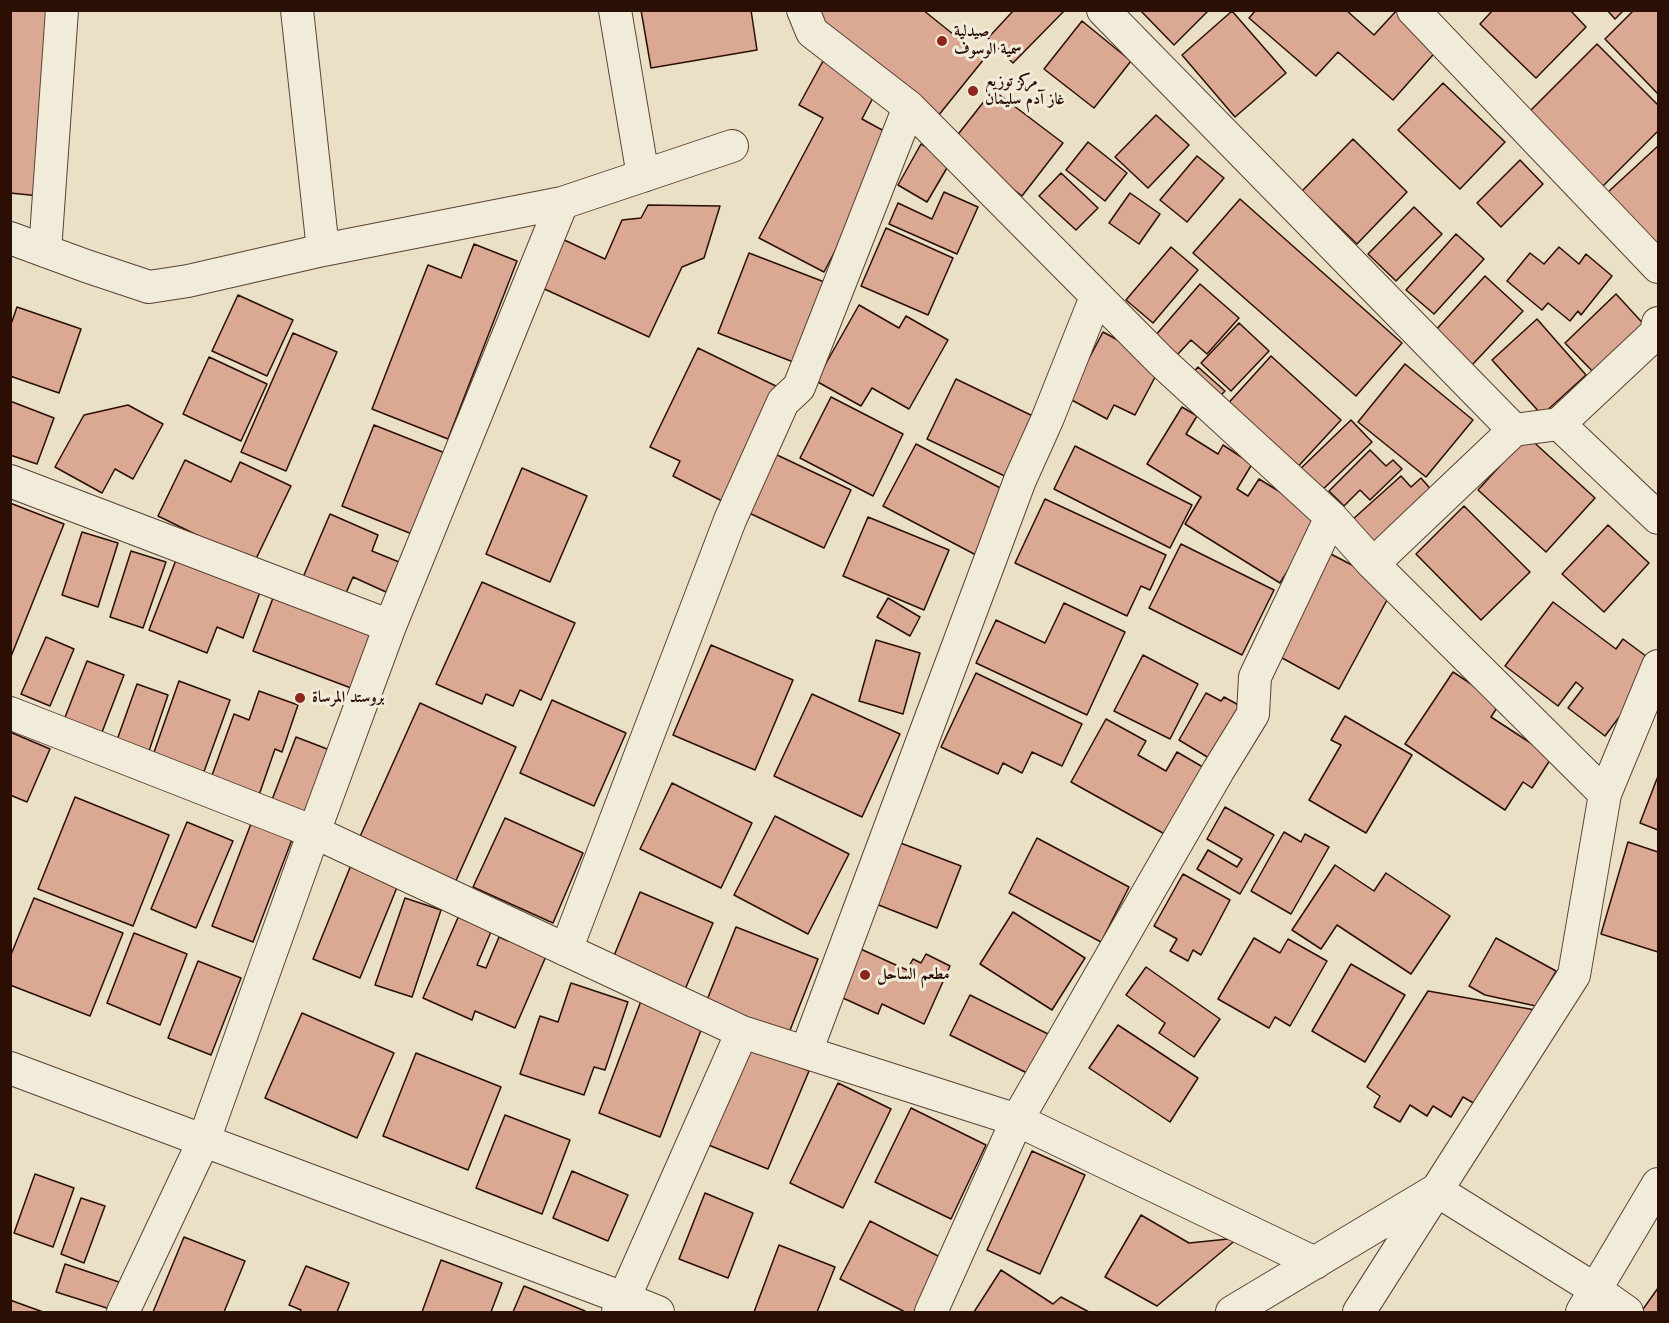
<!DOCTYPE html>
<meta charset="utf-8">
<style>
body{margin:0}
#map{position:relative;width:1669px;height:1323px;overflow:hidden;background:#e9e0c5;font-family:"Old Standard TT",serif}
canvas{display:block}
.frame{position:absolute;inset:0;border:12px solid #2b0f05;pointer-events:none}
</style>
<div id="map">
<canvas width="1669" height="1323"></canvas>
<div class="frame"></div>
</div>
<script>
const c = document.querySelector('canvas').getContext('2d');
c.lineJoin = 'round';
function paint(path, color) { c.fillStyle = color; c.fill(path, 'evenodd'); }
function trace(path, color, width, dash) { c.strokeStyle = color; c.lineWidth = width; c.lineCap = dash ? 'butt' : 'round'; c.setLineDash(dash || []); c.stroke(path); }
function drawText(font, color, halo, rows, align = 'center') {
  c.font = font + ' "Old Standard TT",Amiri,serif'; c.lineWidth = 6; c.setLineDash([]); c.textBaseline = 'middle'; c.strokeStyle = halo; c.fillStyle = color; for (const [text, x, y, turn = 0] of rows) {
    c.save(); c.translate(x, y); c.rotate((+turn || 0) * Math.PI / 180); c.textAlign = isNaN(turn) ? turn : align; if (halo) c.strokeText(text, 0, 0); c.fillText(text, 0, 0); c.restore();
  }
}
const building = new Path2D(`
 M10 10H53L40 196 10 193Z
 M641 10H751L757 50 651 68Z
 M815 10H923L984 59 938 116 812 14Z
 M1014 10H1065L1013 63 988 38Z
 M1140 10H1209L1174 45Z
 M1256 10H1346L1374 35 1397 10 1439 48 1393 100 1338 52 1316 76 1249 18Z
 M1493 10H1570L1586 27 1536 78 1480 24Z
 M1607 10H1624L1615 19Z
 M1634 10H1658V94L1605 39Z
 M1232 11 1286 73 1235 117 1182 55Z
 M1082 21 1131 61 1094 108 1044 69Z
 M1597 44 1658 105V131L1602 187 1528 113Z
 M823 61 877 90 862 119 895 137 824 272 759 238 823 118 799 105Z
 M1443 83 1505 142 1460 189 1398 130Z
 M993 90 1063 143 1022 196 952 142Z
 M1156 115 1189 145 1148 188 1115 157Z
 M1353 139 1407 192 1357 244 1302 191Z
 M1088 142 1127 173 1105 201 1066 170Z
 M921 144 951 161 927 202 898 185Z
 M1658 146V249L1607 193Z
 M1197 156 1224 178 1187 222 1160 200Z
 M1520 160 1543 184 1501 227 1477 203Z
 M1061 173 1098 208 1076 230 1039 196Z
 M944 192 978 207 957 254 889 224 898 203 932 219Z
 M1130 193 1160 214 1139 244 1109 223Z
 M1240 199 1402 343 1356 396 1193 253Z
 M648 205 720 206 704 258 682 267 649 337 538 286 560 238 605 259 622 220 641 218Z
 M1414 207 1442 234 1396 281 1368 254Z
 M886 228 953 258 928 315 861 286Z
 M1456 234 1484 259 1434 314 1406 290Z
 M474 244 517 261 448 439 372 409 428 265 461 278Z
 M1171 247 1198 270 1153 323 1126 300Z
 M1559 247 1579 264 1586 254 1612 276 1581 315 1578 311 1570 321 1548 303 1542 310 1507 281 1530 253 1544 264Z
 M749 253 827 283 796 363 718 333Z
 M1485 276 1523 311 1471 366 1434 332Z
 M1200 284 1239 318 1207 354 1191 340 1177 355 1155 336Z
 M1616 294 1650 331 1599 378 1565 343Z
 M238 295 293 320 267 376 212 351Z
 M859 305 899 328 906 316 948 340 909 409 872 388 861 406 816 381Z
 M17 307 81 329 59 393 10 376V327Z
 M1537 319 1586 375 1542 415 1492 360Z
 M1239 323 1269 351 1231 391 1201 363Z
 M1103 332 1162 364 1135 415 1114 405 1107 419 1068 398Z
 M293 333 337 352 286 471 241 452Z
 M698 348 784 390 728 504 673 476 680 461 650 447Z
 M1271 356 1341 420 1293 472 1224 408Z
 M209 357 267 384 241 441 183 414Z
 M1405 364 1473 420 1426 477 1358 422Z
 M1198 367 1225 391 1214 402 1188 378Z
 M956 379 1039 419 1011 479 927 439Z
 M831 397 903 434 873 496 800 458Z
 M10 401 54 418 37 464 10 455Z
 M128 405 163 424 133 479 115 469 102 493 55 467 84 415Z
 M1182 407 1197 416 1186 434 1218 454 1223 445 1252 464 1237 489 1248 496 1259 479 1321 517 1280 583 1185 524 1201 497 1147 464Z
 M1351 420 1372 442 1316 496 1295 474Z
 M374 425 445 453 412 534 342 506Z
 M1527 436 1595 498 1546 552 1478 490Z
 M916 444 1008 492 976 555 883 506Z
 M1075 446 1192 505 1170 548 1054 489Z
 M1370 450 1386 466 1393 460 1402 469 1370 500 1360 490 1344 506 1329 491Z
 M775 454 851 490 824 548 747 512Z
 M185 460 231 482 240 462 291 486 254 563 158 516Z
 M522 468 587 496 550 582 486 554Z
 M1401 476 1411 487 1421 478 1434 493 1375 546 1352 520Z
 M1045 499 1166 555 1150 590 1141 586 1127 616 1015 563Z
 M10 503 64 524 10 659Z
 M1464 506 1530 572 1481 620 1416 554Z
 M330 514 378 535 372 551 399 562 386 592 353 577 343 600 301 582Z
 M868 517 949 550 924 610 843 576Z
 M1608 525 1649 563 1604 612 1562 574Z
 M82 532 118 543 98 607 62 595Z
 M1181 544 1274 590 1242 655 1149 608Z
 M131 551 166 562 143 628 110 617Z
 M1327 552 1394 587 1339 689 1273 653Z
 M176 560 260 592 243 638 217 627 207 653 149 630Z
 M482 582 575 623 541 700 520 690 513 706 486 694 482 704 436 684Z
 M273 598 370 634 351 688 253 651Z
 M888 598 920 617 910 636 877 617Z
 M1553 602 1616 649 1623 639 1658 665 1605 736 1568 708 1583 688 1576 682 1558 706 1505 666Z
 M1064 603 1125 632 1087 715 976 663 996 620 1045 643Z
 M46 637 74 649 50 706 21 694Z
 M876 640 920 653 903 714 859 701Z
 M711 645 793 680 755 770 673 735Z
 M1143 655 1198 684 1170 739 1114 711Z
 M87 661 124 675 99 740 62 725Z
 M1453 672 1500 703 1491 717 1552 757 1532 788 1523 782 1505 810 1405 744Z
 M976 673 1082 724 1062 766 1032 752 1022 773 1003 763 998 774 941 747Z
 M179 681 230 700 202 777 152 758Z
 M137 684 168 695 149 751 117 740Z
 M259 691 298 705 282 752 275 749 258 798 210 781 234 714 249 720Z
 M1206 693 1221 701 1224 697 1244 708 1214 761 1179 740Z
 M812 694 900 734 862 817 774 776Z
 M552 700 626 733 594 806 520 773Z
 M420 703 516 747 454 885 358 841Z
 M1345 716 1412 755 1366 833 1309 800 1341 745 1331 740Z
 M1106 719 1146 741 1138 755 1166 771 1177 752 1208 770 1170 837 1071 782Z
 M10 732 50 749 27 802 10 795Z
 M296 737 335 752 309 819 270 805Z
 M1658 776V830L1640 823Z
 M672 783 752 823 721 888 640 849Z
 M75 797 169 835 133 926 38 889Z
 M1225 807 1274 835 1240 894 1197 869 1208 850 1237 867 1242 859 1207 839Z
 M775 816 849 854 808 934 734 895Z
 M505 818 583 853 553 923 473 887Z
 M252 821 293 837 253 942 212 926Z
 M187 822 233 841 196 928 151 909Z
 M1284 832 1301 842 1305 834 1329 847 1291 914 1251 891Z
 M1037 838 1129 887 1101 942 1009 893Z
 M890 839 961 866 937 928 866 900Z
 M1628 842 1658 852V952L1601 934Z
 M351 865 398 885 360 978 313 959Z
 M1335 865 1374 891 1386 873 1450 916 1411 974 1337 925 1321 949 1292 930Z
 M1183 874 1230 900 1201 955 1193 950 1188 961 1170 951 1177 939 1154 926Z
 M640 892 713 923 681 999 609 968Z
 M34 898 123 933 90 1016 10 985V957Z
 M405 898 441 910 412 997 375 985Z
 M1013 912 1085 958 1052 1010 980 964Z
 M460 913 493 927 477 965 486 968 499 937 508 941 512 931 550 947 515 1028 475 1011 472 1020 423 998Z
 M736 927 818 959 787 1038 705 1005Z
 M134 933 187 954 160 1025 107 1003Z
 M1254 938 1280 953 1288 939 1327 961 1290 1026 1275 1017 1269 1028 1218 999Z
 M1496 938 1556 971 1536 1006 1485 995 1469 986Z
 M854 946 907 970 913 959 921 963 926 954 950 966 924 1024 882 1004 878 1014 832 993Z
 M198 961 241 978 211 1055 168 1038Z
 M1351 964 1405 995 1365 1062 1312 1031Z
 M1146 967 1220 1019 1194 1057 1159 1033 1165 1023 1126 995Z
 M571 983 628 1002 605 1070 594 1067 584 1095 520 1074 540 1016 558 1022Z
 M1428 991 1541 1011 1484 1109 1463 1097 1451 1117 1433 1106 1427 1116 1410 1105 1400 1122 1374 1107 1380 1096 1367 1087Z
 M970 995 1048 1034 1029 1074 950 1035Z
 M641 1001 703 1025 660 1137 599 1113Z
 M302 1013 394 1053 357 1138 265 1098Z
 M1118 1025 1198 1078 1170 1122 1089 1068Z
 M747 1044 809 1071 768 1169 706 1144Z
 M416 1053 501 1087 468 1170 383 1136Z
 M838 1083 891 1109 843 1208 790 1183Z
 M911 1108 986 1145 951 1219 875 1182Z
 M505 1115 570 1140 542 1214 476 1188Z
 M1032 1151 1085 1175 1040 1274 987 1250Z
 M572 1171 628 1195 608 1241 553 1218Z
 M35 1174 74 1188 53 1247 14 1233Z
 M705 1193 753 1213 728 1278 679 1259Z
 M81 1198 105 1206 84 1263 61 1254Z
 M1141 1215 1189 1243 1238 1238 1157 1306 1105 1277Z
 M870 1221 942 1258 914 1312H905L840 1279Z
 M184 1237 245 1261 224 1312H153Z
 M779 1245 835 1267 817 1312H754Z
 M441 1260 502 1283 491 1312H422Z
 M65 1264 119 1282 110 1309 56 1292Z
 M306 1266 349 1283 337 1312H300L301 1310 289 1305Z
 M1001 1270 1053 1304 1061 1297 1089 1312H974Z
 M524 1286 585 1311V1312H513Z
 M1658 1288V1312H1641Z
 M10 1300 43 1312H10Z`);
paint(building, '#daa893');
trace(building, '#2b0f05', 1.5);
const street = new Path2D(`
 M297 10 323 250
 M615 10 643 176
 M803 10 812 32 909 107 1162 362 1331 517 1373 564 1605 794
 M1103 10 1514 430
 M1413 10 1658 267
 M10 238 86 266 149 287 188 281 323 250 562 203 732 146
 M45 251 62 10
 M1559 424 1658 518
 M10 481 390 626
 M1373 564 1514 430 1559 424 1656 333 1658 323
 M10 713 314 832 742 1032 1017 1120 1315 1263
 M566 950 730 520 783 402 799 387 909 107
 M806 1052 1020 480 1047 420 1096 297
 M10 1068 623 1298 658 1312
 M123 1312 204 1140 314 832 390 626 562 203
 M618 1312 742 1032
 M931 1312 1017 1120 1218 771 1253 714 1255 677 1331 517
 M1232 1312 1436 1190 1596 1290 1627 1312
 M1359 1312 1574 975 1605 794 1658 666
 M1582 1312 1658 1184`);
trace(street, '#5a4335', 34);
trace(street, '#f1ebd9', 32);
for (const [x, y, r, color] of [
 [942,41,6,"#8f2418"],
 [973,91,6,"#8f2418"],
 [300,698,6,"#8f2418"],
 [865,975,6,"#8f2418"]
]) { const dot = new Path2D(); dot.arc(x, y, r, 0, 2 * Math.PI); c.fillStyle = color; c.fill(dot); trace(dot, '#f1ebd9', 2); }
drawText('bold 16px', '#2b0f05', '#f1ebd9', [
 ["صيدلية",954,32],
 ["سمية الوسوف",954,50],
 ["مركز توزيع",985,82],
 ["غاز آدم سليمان",985,100],
 ["بروستد المرساة",312,698],
 ["مطعم الساحل",877,975]
], 'left');
</script>
